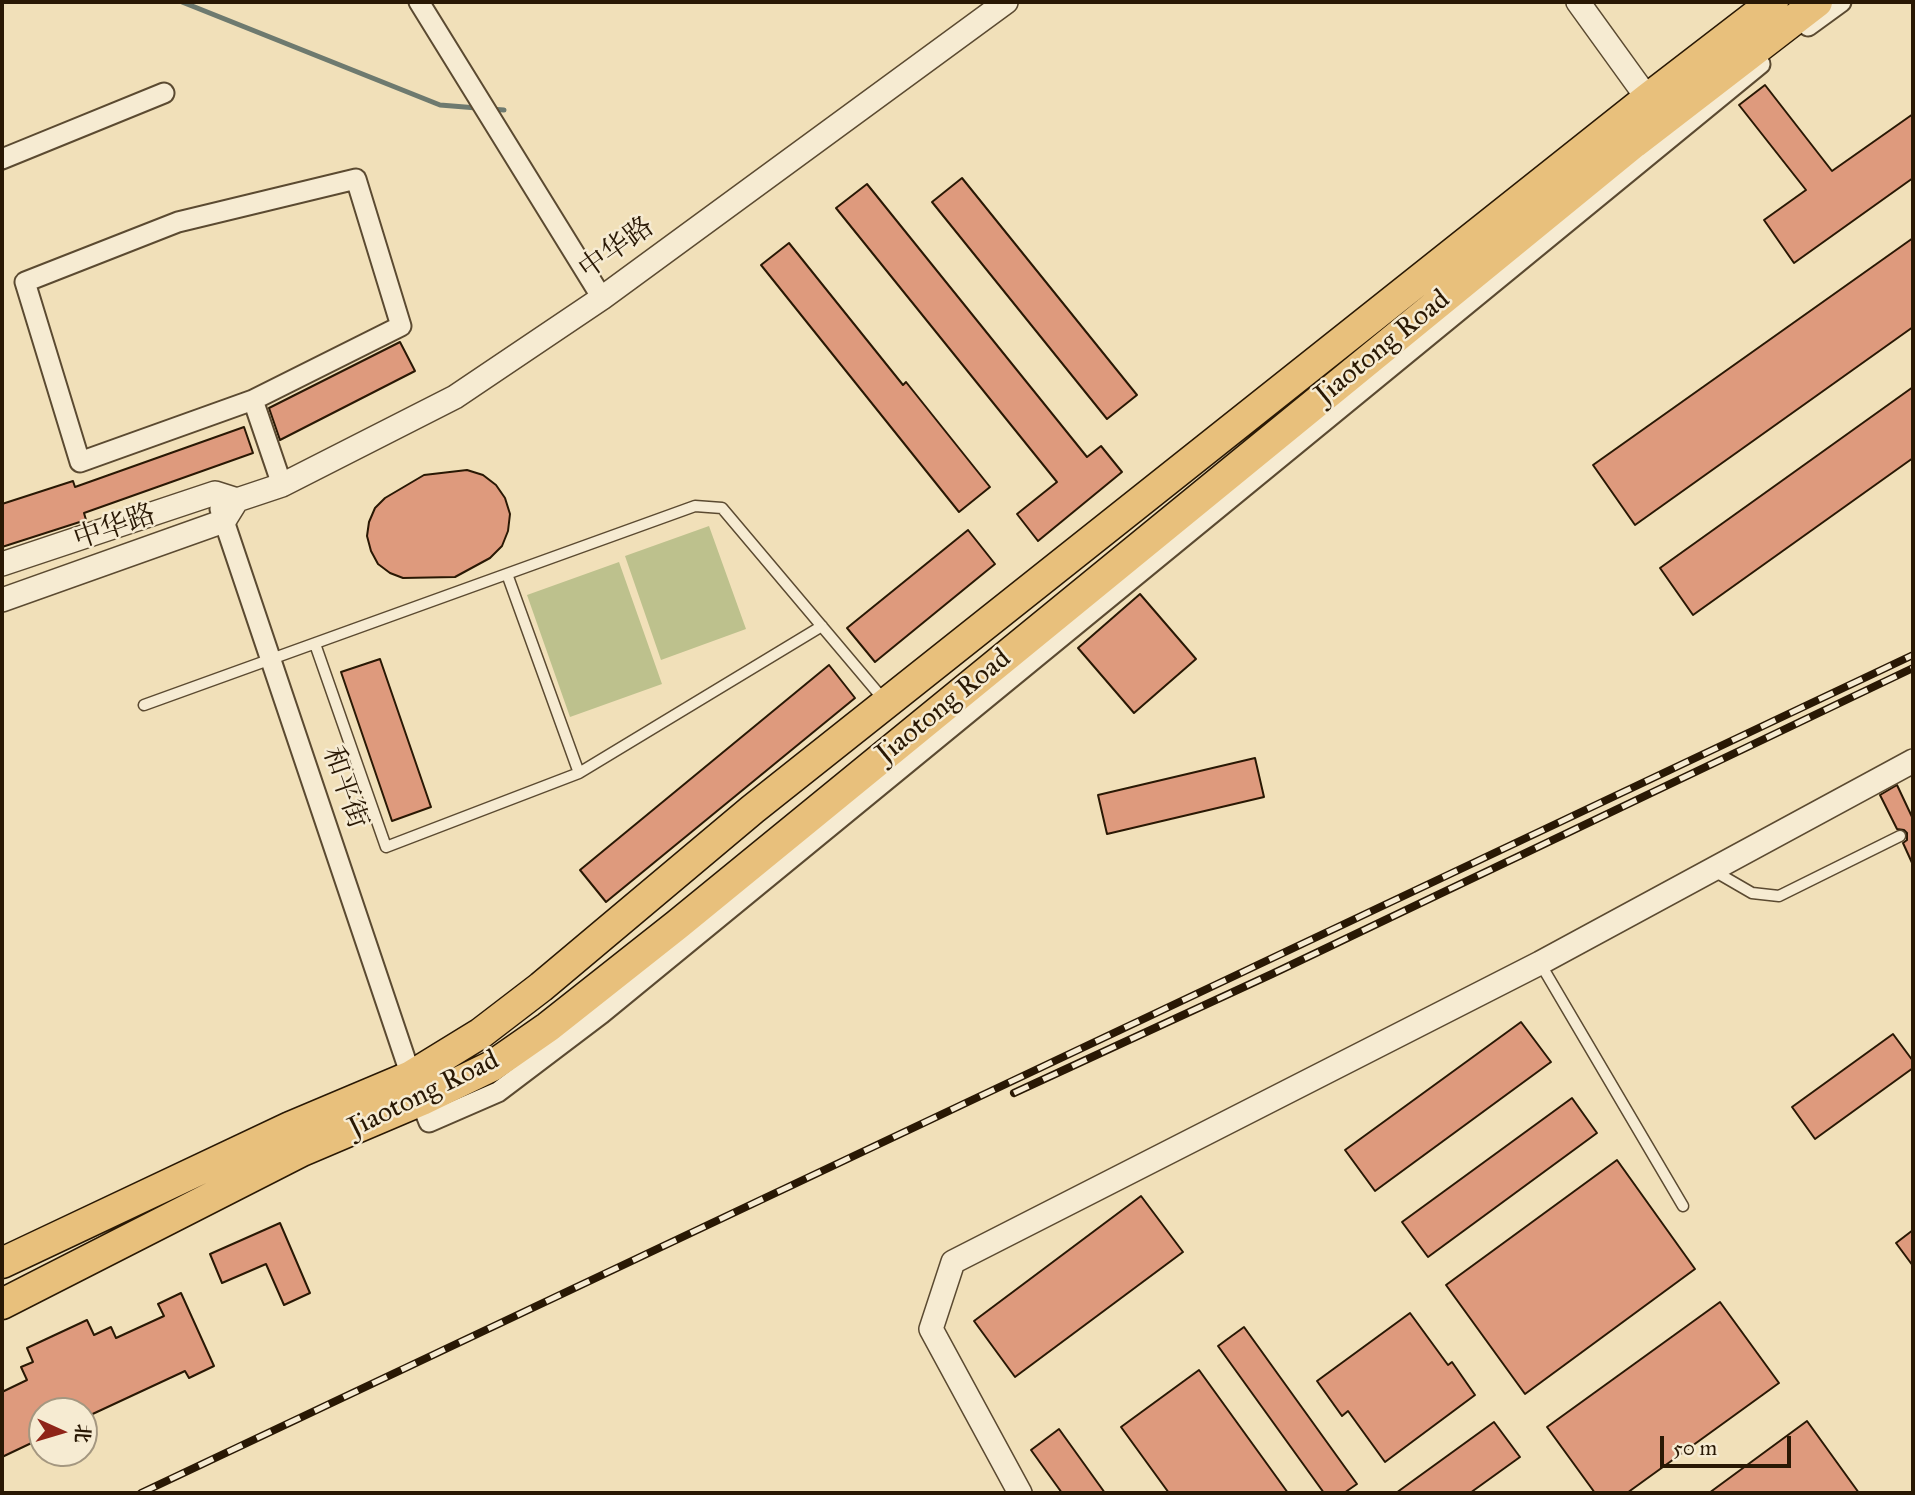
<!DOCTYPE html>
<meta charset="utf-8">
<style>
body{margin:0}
#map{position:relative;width:1915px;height:1495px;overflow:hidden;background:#f1e0b9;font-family:"IM FELL Great Primer","Noto Serif SC",serif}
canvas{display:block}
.frame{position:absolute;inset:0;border:4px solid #291804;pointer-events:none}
.north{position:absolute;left:28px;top:1397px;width:70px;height:70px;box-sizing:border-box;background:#f6ebd2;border:2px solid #a49780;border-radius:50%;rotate:94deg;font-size:19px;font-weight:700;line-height:28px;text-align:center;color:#291804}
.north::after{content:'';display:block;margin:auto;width:24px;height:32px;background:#8f2418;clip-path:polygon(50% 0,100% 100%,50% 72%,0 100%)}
.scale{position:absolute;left:1660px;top:1436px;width:131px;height:32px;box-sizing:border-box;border:4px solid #291804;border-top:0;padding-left:9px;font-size:21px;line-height:24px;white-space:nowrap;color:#291804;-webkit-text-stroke:5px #f6ebd2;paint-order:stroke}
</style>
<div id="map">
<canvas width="1915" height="1495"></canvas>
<div class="frame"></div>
<div class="north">北</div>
<div class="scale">50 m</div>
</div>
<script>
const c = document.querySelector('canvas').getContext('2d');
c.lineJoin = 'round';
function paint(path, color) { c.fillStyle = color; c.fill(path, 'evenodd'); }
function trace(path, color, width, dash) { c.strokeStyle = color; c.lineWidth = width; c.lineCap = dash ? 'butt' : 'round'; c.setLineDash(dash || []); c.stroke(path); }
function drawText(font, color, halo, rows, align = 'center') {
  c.font = font + ' "IM FELL Great Primer","Noto Serif SC",serif'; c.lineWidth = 5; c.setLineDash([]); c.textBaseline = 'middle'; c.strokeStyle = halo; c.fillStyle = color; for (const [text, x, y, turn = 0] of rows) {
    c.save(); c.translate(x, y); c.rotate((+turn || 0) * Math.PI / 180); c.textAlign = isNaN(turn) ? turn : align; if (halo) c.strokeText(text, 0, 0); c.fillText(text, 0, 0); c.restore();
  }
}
paint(new Path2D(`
 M709 526 746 629 661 660 625 556Z
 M619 562 662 684 570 717 527 595Z`), '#bdc18d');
trace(new Path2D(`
 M182 2 440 105 477 108
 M490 109 504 110`), '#6e7a6f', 5);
const building = new Path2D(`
 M1765 85 1832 171 1913 114V178L1794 263 1764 220 1806 190 1739 105Z
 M962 178 1137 395 1107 419 932 202Z
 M867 184 1087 457 1101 446 1122 472 1038 541 1017 514 1057 482 836 208Z
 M1913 238V327L1635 525 1593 465Z
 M789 243 903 385 906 382 990 487 959 512 761 265Z
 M400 342 415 371 280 440 269 408Z
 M1913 387V458L1693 615 1660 568Z
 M244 427 253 453 84 513 86 520 2 547V504L73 481 75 487Z
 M467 470 483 475 496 485 505 498 510 514 508 531 502 546 490 558 455 577 403 578 390 573 378 564 371 551 367 536 369 522 375 508 385 498 424 475Z
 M968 530 995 564 875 662 847 628Z
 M1140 594 1196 659 1134 713 1078 648Z
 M380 659 431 807 392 821 341 672Z
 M829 665 855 698 606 902 580 870Z
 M1255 758 1264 797 1107 834 1098 795Z
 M1897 785 1913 819V865L1903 843 1907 840V833L1904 830 1897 829 1880 795Z
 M1521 1022 1551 1062 1375 1191 1345 1150Z
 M1893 1034 1913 1061V1068L1815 1139 1792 1107Z
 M1572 1098 1597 1133 1428 1257 1402 1222Z
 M1617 1160 1695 1269 1525 1394 1446 1285Z
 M1141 1196 1183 1252 1015 1377 974 1321Z
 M280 1223 310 1293 284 1305 266 1264 222 1283 210 1254Z
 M1913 1230V1266L1896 1243Z
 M181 1293 214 1366 189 1378 185 1371 84 1418V1411H42V1438L2 1457V1392L27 1380 21 1367 33 1362 27 1348 87 1320 94 1335 111 1327 116 1338 164 1316 158 1304Z
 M1720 1302 1779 1383 1627 1493H1595L1547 1427Z
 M1410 1313 1448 1365 1452 1362 1475 1395 1385 1462 1348 1411 1342 1416 1317 1381Z
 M1244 1327 1357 1484 1344 1493H1324L1218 1346Z
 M1199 1370 1288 1493H1169L1121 1427Z
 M1807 1421 1859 1493H1709Z
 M1494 1422 1520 1457 1470 1493H1396Z
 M1059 1429 1105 1493H1062L1031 1450Z`);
paint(building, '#de9a7d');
trace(building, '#291804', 2);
const service = new Path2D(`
 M507 574 579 773
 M315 644 386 847 579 773 822 626
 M144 705 695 506 722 508 884 700
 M1714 871 1752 893 1779 896 1900 836
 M1540 963 1683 1206`);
const minor = new Path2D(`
 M419 2 602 298
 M1808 26 1841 2
 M2 159 164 93
 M356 179 401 326 253 400 80 462 25 282 178 222Z
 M253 400 282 485
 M220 509 411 1076 429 1122 498 1092 601 1014 1760 64`);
const tertiary = new Path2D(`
 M1578 2 1656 110
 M2 564 215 493 237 500 282 485 455 397 602 298 1006 2
 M2 600 224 521 237 500
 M1020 1493 931 1329 953 1262 1540 963 1913 761`);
const primary = new Path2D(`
 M2 1263 290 1127 411 1076 481 1033 541 987 753 809 1647 99 1773 2
 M2 1304 302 1151 422 1100 492 1066 548 1027 677 925 1634 143 1817 2`);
trace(service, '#5b4a31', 13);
trace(minor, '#5b4a31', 23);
trace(tertiary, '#5b4a31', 26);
trace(primary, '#291804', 33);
trace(service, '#f6ebd2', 10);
trace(minor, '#f6ebd2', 19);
trace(tertiary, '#f6ebd2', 23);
trace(primary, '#e8c07c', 30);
const rail = new Path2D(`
 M1014 1093 1272 974 1913 668
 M141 1493 1913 655`);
trace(rail, '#291804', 8);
trace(rail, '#f6ebd2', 5, [16]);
drawText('28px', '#291804', '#f6ebd2', [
 ["中华路",617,249,-36],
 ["Jiaotong Road",1383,348,-39],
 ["中华路",115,528,-19],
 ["Jiaotong Road",944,707,-39],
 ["和平街",344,788,71],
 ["Jiaotong Road",424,1095,-26]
]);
</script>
